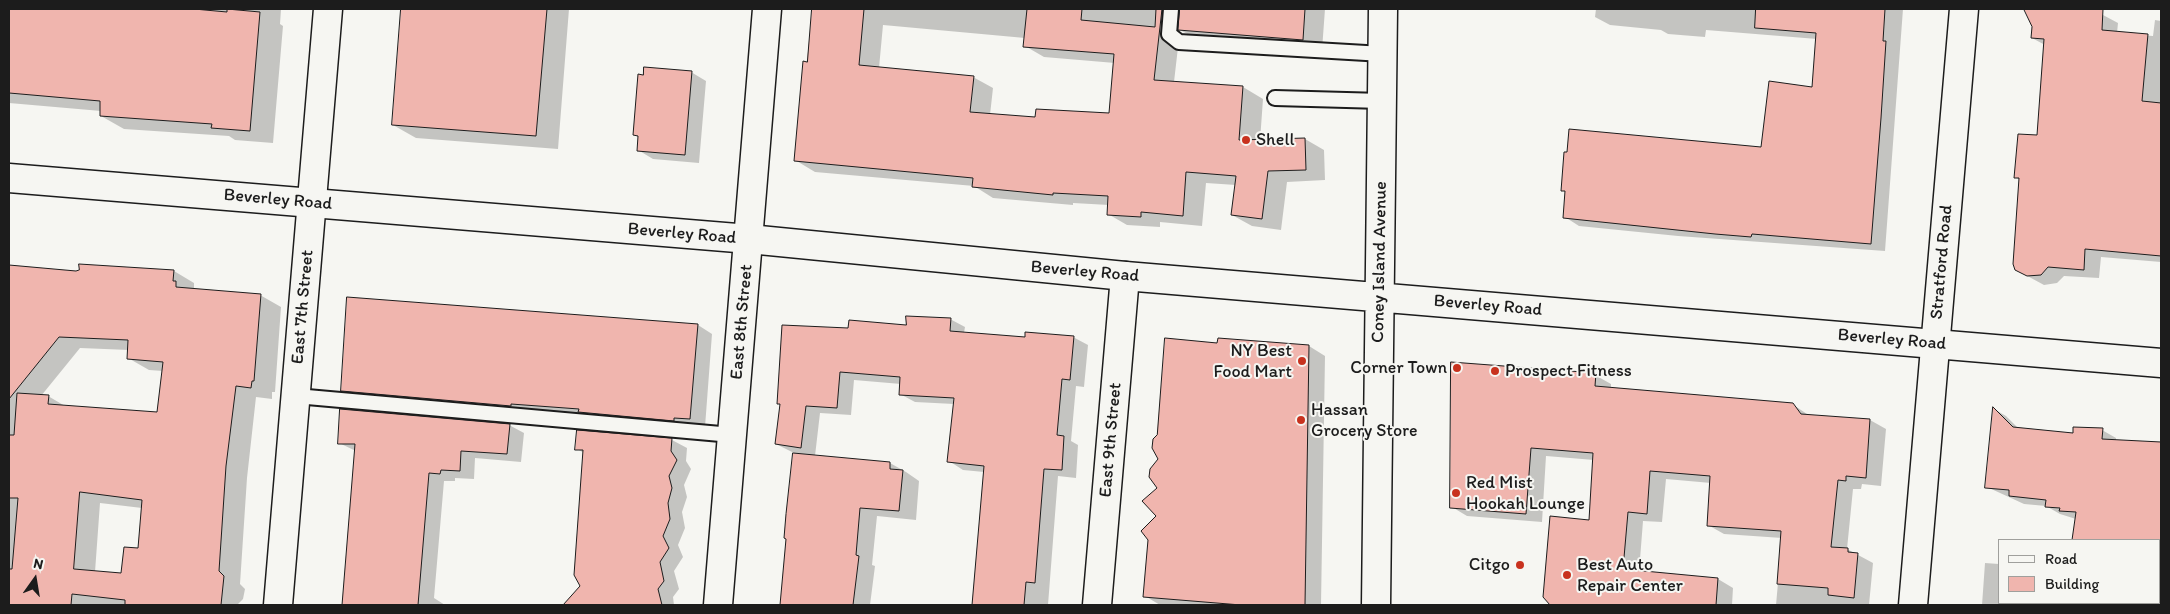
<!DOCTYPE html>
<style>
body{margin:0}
#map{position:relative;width:2170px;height:614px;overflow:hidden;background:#f6f6f2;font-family:Itim,sans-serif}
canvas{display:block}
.frame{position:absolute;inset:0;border:10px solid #1c1c1c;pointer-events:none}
.legend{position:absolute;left:1998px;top:539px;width:162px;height:65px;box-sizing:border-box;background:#f6f6f2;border:1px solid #9f9f9c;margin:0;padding:6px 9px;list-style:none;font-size:15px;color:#1c1c1c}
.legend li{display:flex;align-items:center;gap:10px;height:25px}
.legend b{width:25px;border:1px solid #9f9f9c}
.north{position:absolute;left:10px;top:554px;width:50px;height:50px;-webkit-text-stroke:4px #f6f6f2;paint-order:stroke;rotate:13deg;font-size:14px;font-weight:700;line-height:20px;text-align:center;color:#1c1c1c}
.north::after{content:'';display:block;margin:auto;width:18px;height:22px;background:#1c1c1c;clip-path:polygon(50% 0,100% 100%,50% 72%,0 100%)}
</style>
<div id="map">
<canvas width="2170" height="614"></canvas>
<div class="frame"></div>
<ul class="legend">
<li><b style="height:6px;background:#f6f6f2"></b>Road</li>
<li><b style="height:14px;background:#f0b5ae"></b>Building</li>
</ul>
<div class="north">N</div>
</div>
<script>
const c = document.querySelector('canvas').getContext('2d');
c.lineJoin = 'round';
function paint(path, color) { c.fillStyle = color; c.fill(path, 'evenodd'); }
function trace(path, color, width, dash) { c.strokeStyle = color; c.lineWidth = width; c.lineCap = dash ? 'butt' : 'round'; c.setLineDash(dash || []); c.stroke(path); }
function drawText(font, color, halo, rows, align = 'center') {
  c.font = font + ' Itim,sans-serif'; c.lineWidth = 4; c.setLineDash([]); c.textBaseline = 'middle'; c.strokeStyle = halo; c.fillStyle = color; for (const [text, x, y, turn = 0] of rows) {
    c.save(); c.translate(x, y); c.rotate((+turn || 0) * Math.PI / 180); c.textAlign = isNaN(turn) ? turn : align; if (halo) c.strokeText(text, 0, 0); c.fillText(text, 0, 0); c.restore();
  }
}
paint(new Path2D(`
 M9 9H281L280 24 283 26 273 143 235 140 229 136 124 129 101 116V111L9 103Z
 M403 9H569L558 149 416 138 393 125Z
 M813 9H1325L1322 50 1199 40 1180 30 1174 82 1243 87 1263 99 1260 141 1305 139 1324 150 1325 180 1287 182 1281 230 1252 226 1232 215 1236 185 1206 183 1202 226 1160 222V227L1127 225 1108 214 1109 205 1073 203V205L993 198 974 186 815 172 795 160ZM883 25 1025 38V46L1044 57 1115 63 1110 115 1036 118 990 115 993 88 973 77 879 68Z
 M1596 9H1903L1885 251 1678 236 1579 226 1565 217 1567 193 1562 190 1762 148 1813 88 1817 39 1706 30 1705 37 1668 34 1661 30 1610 25 1595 17Z
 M2025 9H2050L2103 15 2118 23 2117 33 2153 36 2155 20 2161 21V262L2101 257 2099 278 2064 276 2057 283 2044 285 2020 272 2014 264 2020 180 2015 177 2038 137 2045 45 2032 38 2033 26Z
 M691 72 706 81 699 163 653 159 638 150 639 137 634 135Z
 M81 265 174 271 194 283V290L260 295 281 307 275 392H272V399L256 397 247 478 240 584 245 589 243 599 237 605H9V267L76 272 80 271ZM80 348 129 350 128 358 149 370 163 371 158 414 65 406 48 396H41ZM100 503 142 508 140 550 122 575 95 572Z
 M950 319 965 327 964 333 1026 339 1073 337 1088 345 1084 387 1076 386 1071 441 1078 445 1076 478 1058 476 1048 605H972L984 472 963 470 949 461 954 404 915 402 900 394 901 384 854 380 851 415 820 413 815 456 890 463 906 472 919 481 916 520 877 516 872 565 875 566 870 605H781L787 540V514L794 453 776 444 781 405 778 404 850 329 907 326Z
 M698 325 712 334 705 427 357 399 343 391Z
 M1219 344 1309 346 1325 356 1321 605H1160L1145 596 1158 516 1160 459Z
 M1595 375 1611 384V388L1792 404 1810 416 1870 420 1886 429 1881 486 1862 484 1861 489H1853L1847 549 1873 563 1869 605H1776L1782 538 1724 534 1708 525 1711 483 1666 479 1662 522 1643 521 1639 572 1718 579 1733 588 1732 605H1551L1545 597 1590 521 1594 460 1546 456 1542 522 1467 516 1452 507Z
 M1994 409 2006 416 2019 429 2074 434 2102 430 2116 438V441L2161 443V605H2102L2103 603H2159V540H2074L2076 519 2060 514 2046 506 2024 504 1987 487Z
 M509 425 524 433 521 462 475 458 474 479 455 478V481H444L434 598 445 605H343L356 451 339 443Z
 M578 431 672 440 687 448 686 461 691 469 684 485 687 497 682 512 685 528 678 545 683 557 674 571 679 589 673 597 674 605H594L575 575 584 453 577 449Z
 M1985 563 1999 564V603H2051V605H1982Z`), '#0003');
const building = new Path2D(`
 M9 9H194L227 12V9L260 12 250 131 211 128 212 124 100 116V101L9 93Z
 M401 9H547L536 136 392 125Z
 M812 9H864L859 65 974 76 970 112 1035 117 1036 109 1109 113 1114 54 1023 47 1027 9H1082L1081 20 1155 27 1156 9H1162L1154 80 1243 86 1239 140 1305 138 1306 170 1268 171 1262 219 1231 215 1236 176 1186 172 1183 216 1141 212V217L1107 215 1108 196 1053 193V195L972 187 973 178 794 161 803 61 807 62Z
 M1180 9H1305L1303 40 1178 30Z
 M1756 9H1885L1883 41H1886L1881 118 1871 244 1752 234 1751 237 1715 234 1563 218 1565 191H1561L1564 152H1567L1569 129 1761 147 1769 81 1812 87 1816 33 1755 28Z
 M2024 9H2103L2102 30 2148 34 2142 101 2161 103V256L2085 249 2084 270 2048 267 2041 275 2027 276 2015 270 2013 264 2019 178H2014L2018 134 2037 135 2044 39 2031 38 2032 27Z
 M644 67 692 71 685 155 637 151 638 136 633 135 638 74 643 75Z
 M79 264 174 270 173 281H176V287L261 294 254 381H252L251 388 236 386 226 466 219 571 224 576 221 605H125V600L72 594 71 605H9V569H12L18 498H9V435H14L17 393 49 395 48 404 157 412 163 362 127 359 128 340 59 337 9 399V265L76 271 79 270ZM80 492 142 500 138 548 124 547 121 573 74 569Z
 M347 297 698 324 690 419 674 418V421L578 412 579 409 511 404V406L341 391Z
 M906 316 951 318 950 331 1025 337V332L1074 336 1070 380 1062 379 1057 435 1064 436 1062 470 1044 469 1035 583 1026 582 1024 605H972L984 466 947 462 954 398 899 395 900 377 840 372 837 408 806 406 801 448 775 444 780 404H777L782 325 848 328 849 320 906 325Z
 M1165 338 1217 343 1218 338 1309 345 1305 605H1241L1143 597 1148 540 1141 531 1156 516 1142 501 1157 488 1149 477 1150 469 1158 459 1152 448 1153 439 1157 435Z
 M1451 362 1596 373 1595 386 1793 403 1801 414 1870 419 1866 478 1846 476V481L1838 480 1831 547 1848 548V552L1858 553 1854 598 1828 595V588L1777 584 1781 531 1707 526 1710 476 1650 471 1647 514 1628 512 1623 569 1718 578 1716 605H1550L1543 597 1550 516 1589 520 1593 453 1531 448 1526 514 1450 508Z
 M1993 407 2013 427 2073 433V427L2103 428 2102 439 2161 442V540H2072L2076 512 2059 511 2060 508 2045 507 2046 500 2009 496V490L1985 488Z
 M340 409 510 424 507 454 461 451 460 471 441 470 440 474 429 473 418 605H342L355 444H338Z
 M577 430 672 438 671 451 677 460 669 476 672 488 668 503 670 519 663 536 669 548 660 562 664 581 658 589 662 605H563L580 586 574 575 583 450H575Z
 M793 453 890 462V469L903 470 899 511 860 508 856 555 859 556 853 605H780L786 539 784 538 786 514Z`);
paint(building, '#f0b5ae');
trace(building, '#1c1c1c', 1);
const lane = new Path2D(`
 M1171 9 1169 34 1179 42 1383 54
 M1275 98 1382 101
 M296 396 732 435`);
const street = new Path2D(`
 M278 605 328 9
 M718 605 767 9
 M1097 605 1125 276
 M1913 605 1964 9`);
const secondary = new Path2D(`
 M9 178 749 239 1125 276 2161 363
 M1376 605 1383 9`);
trace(lane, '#1c1c1c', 18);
trace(street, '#1c1c1c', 31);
trace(secondary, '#1c1c1c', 31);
trace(lane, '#f6f6f2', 14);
trace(street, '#f6f6f2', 28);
trace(secondary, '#f6f6f2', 28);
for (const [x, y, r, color] of [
 [1246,140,5,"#c8321e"],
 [1302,361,5,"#c8321e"],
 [1457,368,5,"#c8321e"],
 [1495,371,5,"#c8321e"],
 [1301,420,5,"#c8321e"],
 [1456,493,5,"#c8321e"],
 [1520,565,5,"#c8321e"],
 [1567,575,5,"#c8321e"]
]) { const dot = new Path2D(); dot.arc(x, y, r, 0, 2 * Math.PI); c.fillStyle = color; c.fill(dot); trace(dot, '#f6f6f2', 2); }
drawText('18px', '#1c1c1c', '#f6f6f2', [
 ["Shell",1256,140],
 ["NY Best",1292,351,"right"],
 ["Food Mart",1292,372,"right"],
 ["Corner Town",1447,368,"right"],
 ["Prospect Fitness",1505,371],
 ["Hassan",1311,410],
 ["Grocery Store",1311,431],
 ["Red Mist",1466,483],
 ["Hookah Lounge",1466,504],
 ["Citgo",1510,565,"right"],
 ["Best Auto",1577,565],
 ["Repair Center",1577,586]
], 'left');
drawText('18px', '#1c1c1c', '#f6f6f2', [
 ["Beverley Road",278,200,5],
 ["Beverley Road",682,234,5],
 ["Coney Island Avenue",1380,262,-89],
 ["Stratford Road",1942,262,-85],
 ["Beverley Road",1085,272,5],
 ["Beverley Road",1488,306,5],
 ["East 7th Street",303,307,-85],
 ["East 8th Street",742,322,-85],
 ["Beverley Road",1892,340,5],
 ["East 9th Street",1111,440,-85]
]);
</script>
